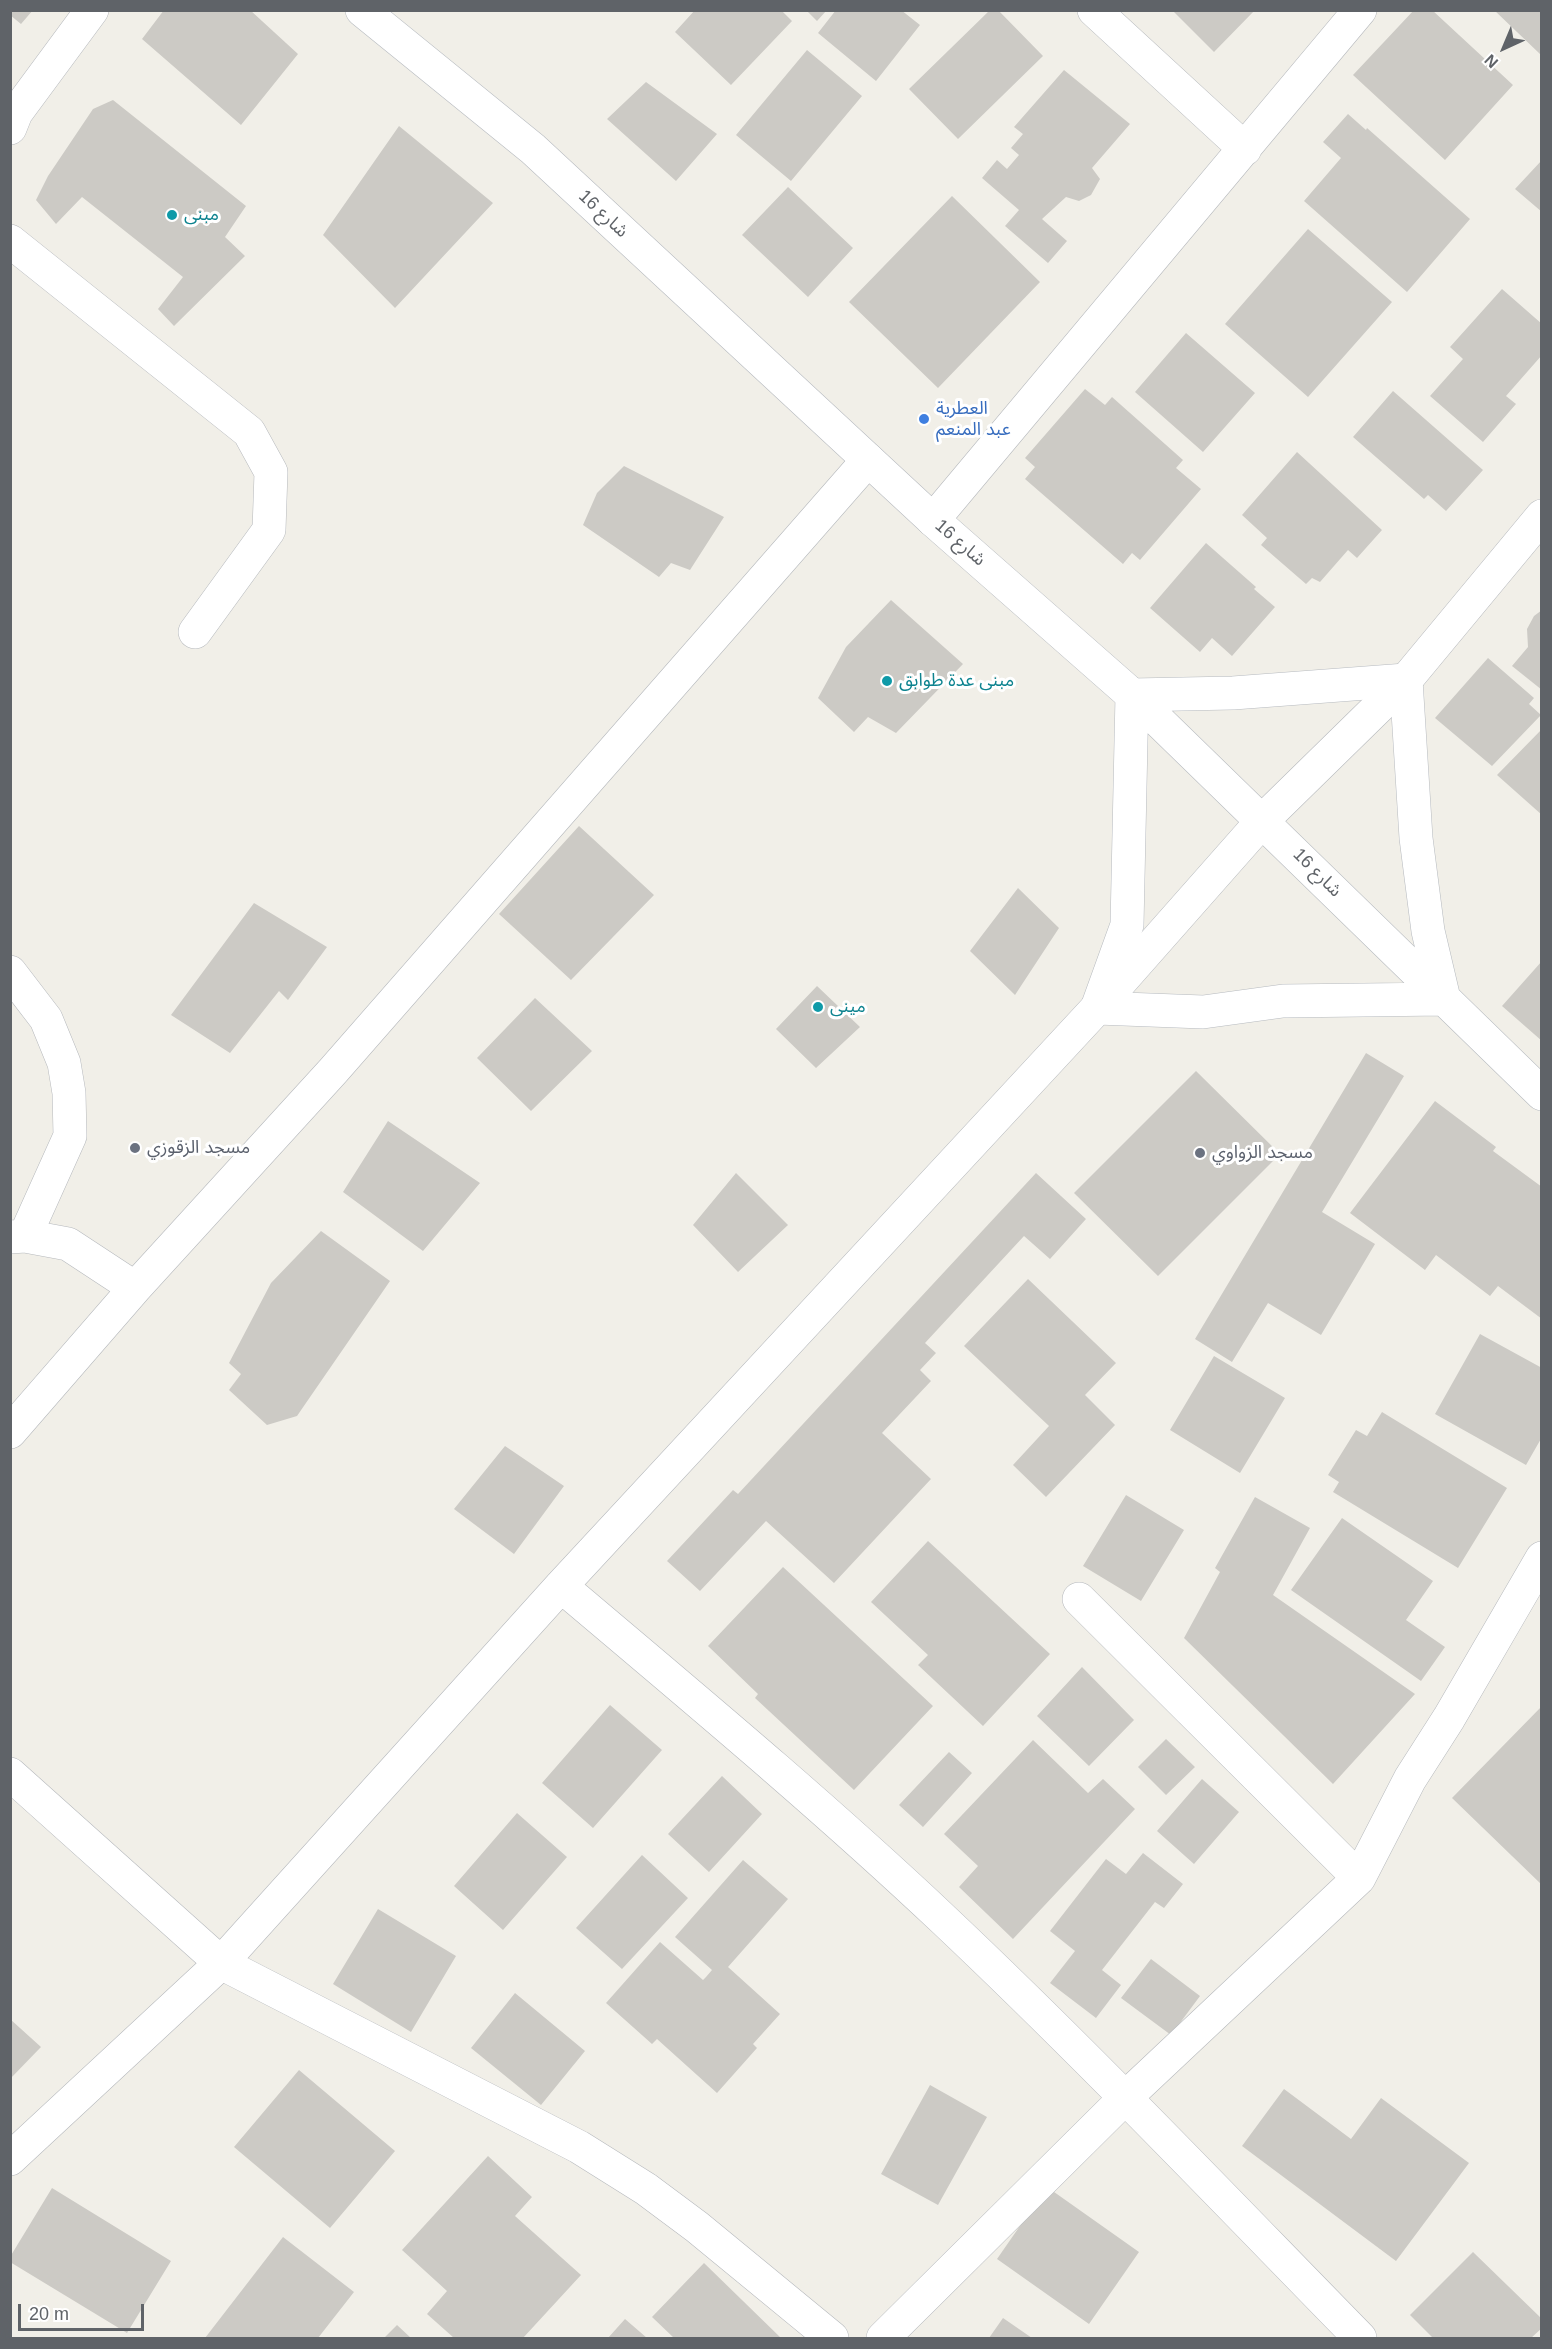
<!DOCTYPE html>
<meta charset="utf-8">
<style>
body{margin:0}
#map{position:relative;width:1552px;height:2349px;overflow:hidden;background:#f1efe8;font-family:Helvetica,sans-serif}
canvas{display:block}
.frame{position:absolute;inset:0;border:12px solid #5f6368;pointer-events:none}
.north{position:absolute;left:1474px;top:18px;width:60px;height:60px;-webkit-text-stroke:4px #fff;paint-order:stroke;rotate:224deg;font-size:16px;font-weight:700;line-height:24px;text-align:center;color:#5f6368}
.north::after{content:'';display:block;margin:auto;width:21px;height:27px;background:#5f6368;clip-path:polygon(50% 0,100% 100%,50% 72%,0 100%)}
.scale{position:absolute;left:18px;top:2304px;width:126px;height:27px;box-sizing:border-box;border:3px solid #5f6368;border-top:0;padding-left:8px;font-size:18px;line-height:21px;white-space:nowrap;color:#5f6368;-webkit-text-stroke:4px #fff;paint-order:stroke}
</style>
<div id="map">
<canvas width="1552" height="2349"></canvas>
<div class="frame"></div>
<div class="north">N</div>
<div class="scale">20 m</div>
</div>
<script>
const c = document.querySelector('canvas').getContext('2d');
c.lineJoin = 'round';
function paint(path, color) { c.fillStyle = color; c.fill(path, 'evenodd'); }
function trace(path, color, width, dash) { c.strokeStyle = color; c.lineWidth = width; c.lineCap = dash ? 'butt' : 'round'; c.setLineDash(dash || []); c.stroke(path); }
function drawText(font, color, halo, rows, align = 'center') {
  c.font = font + ' Helvetica,"Noto Sans Arabic",sans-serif'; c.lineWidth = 6; c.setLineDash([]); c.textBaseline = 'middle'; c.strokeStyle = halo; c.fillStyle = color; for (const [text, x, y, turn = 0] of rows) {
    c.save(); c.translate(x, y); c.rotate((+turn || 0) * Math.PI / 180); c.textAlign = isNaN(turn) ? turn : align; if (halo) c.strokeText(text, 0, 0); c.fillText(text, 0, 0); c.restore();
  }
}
paint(new Path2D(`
 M10 10H33L21 24 10 15Z
 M164 10H250L298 54 241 125 142 39Z
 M695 10H781L792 21 731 85 675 32Z
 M806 10H827L817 21Z
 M836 10H901L920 25 876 81 818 33Z
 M990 10H998L1043 56 958 139 909 89Z
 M1172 10H1255L1214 52Z
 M1414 10H1432L1513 85 1445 160 1353 75Z
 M1494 10H1542V52L1540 54Z
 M807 50 862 96 791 181 736 135Z
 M1064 70 1130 124 1092 168 1100 179 1091 195 1079 201 1066 197 1042 219 1067 241 1048 263 1005 226 1019 210 982 178 997 160 1007 169 1019 155 1011 148 1023 134 1014 127Z
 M646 82 717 134 676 181 607 119Z
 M113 100 246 206 225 237 245 256 174 326 158 309 183 277 82 197 56 224 36 200 48 176 93 109Z
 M1348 114 1366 130 1367 128 1470 219 1407 292 1304 201 1341 158 1323 142Z
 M399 126 493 203 395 308 323 235Z
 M1542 160V212L1515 189Z
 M788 187 853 248 808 297 742 235Z
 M952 196 1040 282 938 388 849 302Z
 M1308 229 1392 302 1308 397 1225 324Z
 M1502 289 1542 324V355L1506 396 1516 404 1483 442 1430 396 1463 359 1450 347Z
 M1186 333 1255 393 1203 452 1135 392Z
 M1085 389 1105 405 1112 397 1183 460 1176 468 1201 489 1140 560 1132 553 1123 564 1025 479 1035 467 1025 458Z
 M1393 391 1483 470 1446 511 1428 495 1424 499 1353 437Z
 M1297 452 1382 530 1357 558 1348 550 1320 582 1312 578 1306 584 1261 545 1267 538 1242 515Z
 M624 466 724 517 690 570 671 563 659 577 583 525 597 493Z
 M1206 543 1256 587 1254 589 1275 607 1232 656 1212 638 1200 652 1150 608Z
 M891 600 963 664 896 733 868 717 854 732 818 698 846 647Z
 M1542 610V690L1512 666 1528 647 1527 629 1534 616Z
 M1488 658 1534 698 1529 704 1541 715 1492 766 1435 718Z
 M1542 729V815L1497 775Z
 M579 826 654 895 571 980 499 914Z
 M1018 888 1059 928 1015 995 970 951Z
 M254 903 327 947 288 1000 279 991 230 1053 171 1015Z
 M1542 961V1041L1502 1006Z
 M817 986 860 1027 816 1068 776 1029Z
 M535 998 592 1051 531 1111 477 1058Z
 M1366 1053 1404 1076 1322 1212 1375 1244 1321 1335 1268 1303 1232 1362 1195 1339Z
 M1196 1071 1280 1154 1158 1276 1074 1193Z
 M1435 1101 1496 1147 1493 1151 1542 1187V1319L1498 1286 1490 1296 1436 1255 1425 1270 1350 1213Z
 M388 1121 480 1183 423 1251 343 1192Z
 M736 1173 788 1225 738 1272 693 1225Z
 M1036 1173 1086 1219 1050 1259 1024 1236 925 1343 936 1353 920 1370 931 1381 882 1433 931 1479 834 1583 766 1521 700 1591 667 1561 733 1490 738 1494Z
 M321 1231 390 1281 297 1416 267 1425 229 1390 241 1374 229 1363 271 1283Z
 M1028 1279 1116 1363 1085 1395 1115 1425 1046 1497 1013 1465 1049 1426 964 1346Z
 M1480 1334 1542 1368V1437L1526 1465 1435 1414Z
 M1214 1356 1285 1398 1240 1473 1170 1430Z
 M1382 1412 1507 1488 1458 1568 1333 1492 1339 1482 1328 1475 1356 1430 1367 1436Z
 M505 1446 564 1486 514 1554 454 1509Z
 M1126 1495 1184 1530 1141 1601 1083 1566Z
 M1255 1497 1310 1528 1273 1595 1415 1694 1333 1784 1184 1638 1220 1572 1215 1568Z
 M1342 1518 1433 1581 1406 1620 1445 1647 1421 1681 1291 1590Z
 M928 1541 1050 1654 983 1726 918 1665 928 1655 871 1602Z
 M783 1567 933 1706 854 1790 755 1698 758 1694 708 1646Z
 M1082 1667 1134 1720 1089 1766 1037 1716Z
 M610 1705 662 1750 593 1828 542 1783Z
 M1542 1706V1885L1452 1798Z
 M1166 1739 1195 1767 1166 1795 1138 1767Z
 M1033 1740 1088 1793 1103 1779 1135 1809 1013 1939 959 1887 978 1866 944 1834Z
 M949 1752 972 1773 923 1827 899 1805Z
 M722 1776 762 1814 709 1872 668 1834Z
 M1202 1779 1239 1812 1194 1864 1157 1831Z
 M517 1813 567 1857 503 1930 454 1886Z
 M1143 1853 1183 1884 1164 1908 1155 1902 1102 1970 1121 1985 1096 2018 1050 1983 1075 1951 1050 1931 1106 1859 1126 1874Z
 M642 1855 688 1898 622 1969 576 1928Z
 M743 1860 788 1899 728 1967 780 2014 753 2044 757 2048 717 2093 657 2039 652 2044 606 2003 660 1942 703 1980 706 1977 712 1970 675 1937Z
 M378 1909 456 1956 411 2032 333 1984Z
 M1151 1959 1200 1996 1171 2035 1121 1998Z
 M515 1993 585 2051 541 2105 471 2048Z
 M10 2019 41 2047 10 2079Z
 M299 2070 395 2151 330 2228 234 2147Z
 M930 2085 987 2117 938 2205 881 2174Z
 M1284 2089 1351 2139 1381 2098 1469 2163 1396 2261 1242 2146Z
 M488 2156 532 2197 515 2216 581 2275 523 2338H454L427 2314 447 2291 402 2250Z
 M1047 2187 1139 2252 1089 2324 997 2259Z
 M52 2188 171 2261 127 2333 10 2262V2257Z
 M283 2237 354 2292 318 2338H205Z
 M1473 2252 1542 2319V2328L1531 2338H1433L1410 2315Z
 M704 2263 781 2338H674L652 2317Z
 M1003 2318 1032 2338H989Z
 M625 2319 647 2338H608Z
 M397 2325 411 2338H384Z`), '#cccac5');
const street = new Path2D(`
 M1094 10 1245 149
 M10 128 16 113 92 10
 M10 241 249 432 271 472 269 530 195 632
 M933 520 1360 10
 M10 972 46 1019 64 1063 69 1093 70 1136 25 1236
 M10 1237 25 1236 68 1244 135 1288
 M10 1432 135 1288 333 1071 868 460
 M561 1586C690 1695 821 1804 944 1920 1087 2055 1223 2198 1360 2338
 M1079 1599 1359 1878
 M10 1774 221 1963 579 2147 646 2189 697 2227 832 2338
 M10 2159 221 1963 561 1586 1097 1008 1263 820 1406 680 1542 516
 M883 2338 1125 2098 1359 1878 1410 1779 1449 1718 1542 1558`);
const secondary = new Path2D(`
 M362 10 533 149 933 520 1132 695 1542 1094
 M1406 680 1416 838 1428 931 1444 999 1283 1001 1203 1012 1097 1008 1127 925 1132 695 1233 693Z`);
trace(street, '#b5b8bc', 34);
trace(secondary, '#b6babf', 34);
trace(street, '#fff', 33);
trace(secondary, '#fff', 33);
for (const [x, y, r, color] of [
 [172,215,6,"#0f9aa8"],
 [924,419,6,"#3f7fe0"],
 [887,681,6,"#0f9aa8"],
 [818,1007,6,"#0f9aa8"],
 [135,1148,6,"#6b7280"],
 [1200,1153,6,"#6b7280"]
]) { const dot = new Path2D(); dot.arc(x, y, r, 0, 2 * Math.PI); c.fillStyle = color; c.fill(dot); trace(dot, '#fff', 2); }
drawText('18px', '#5f6368', '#fff', [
 ["شارع 16",603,214,43],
 ["شارع 16",960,543,41],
 ["شارع 16",1317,873,45]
]);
drawText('18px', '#0d838f', '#fff', [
 ["مبنى",184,215],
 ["مبنى عدة طوابق",899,681],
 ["مينى",830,1007]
], 'left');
drawText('18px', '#366cbe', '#fff', [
 ["العطرية",936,409],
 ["عبد المنعم",936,430]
], 'left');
drawText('18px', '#5b616d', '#fff', [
 ["مسجد الزقوزي",147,1148],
 ["مسجد الزواوي",1212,1153]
], 'left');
</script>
